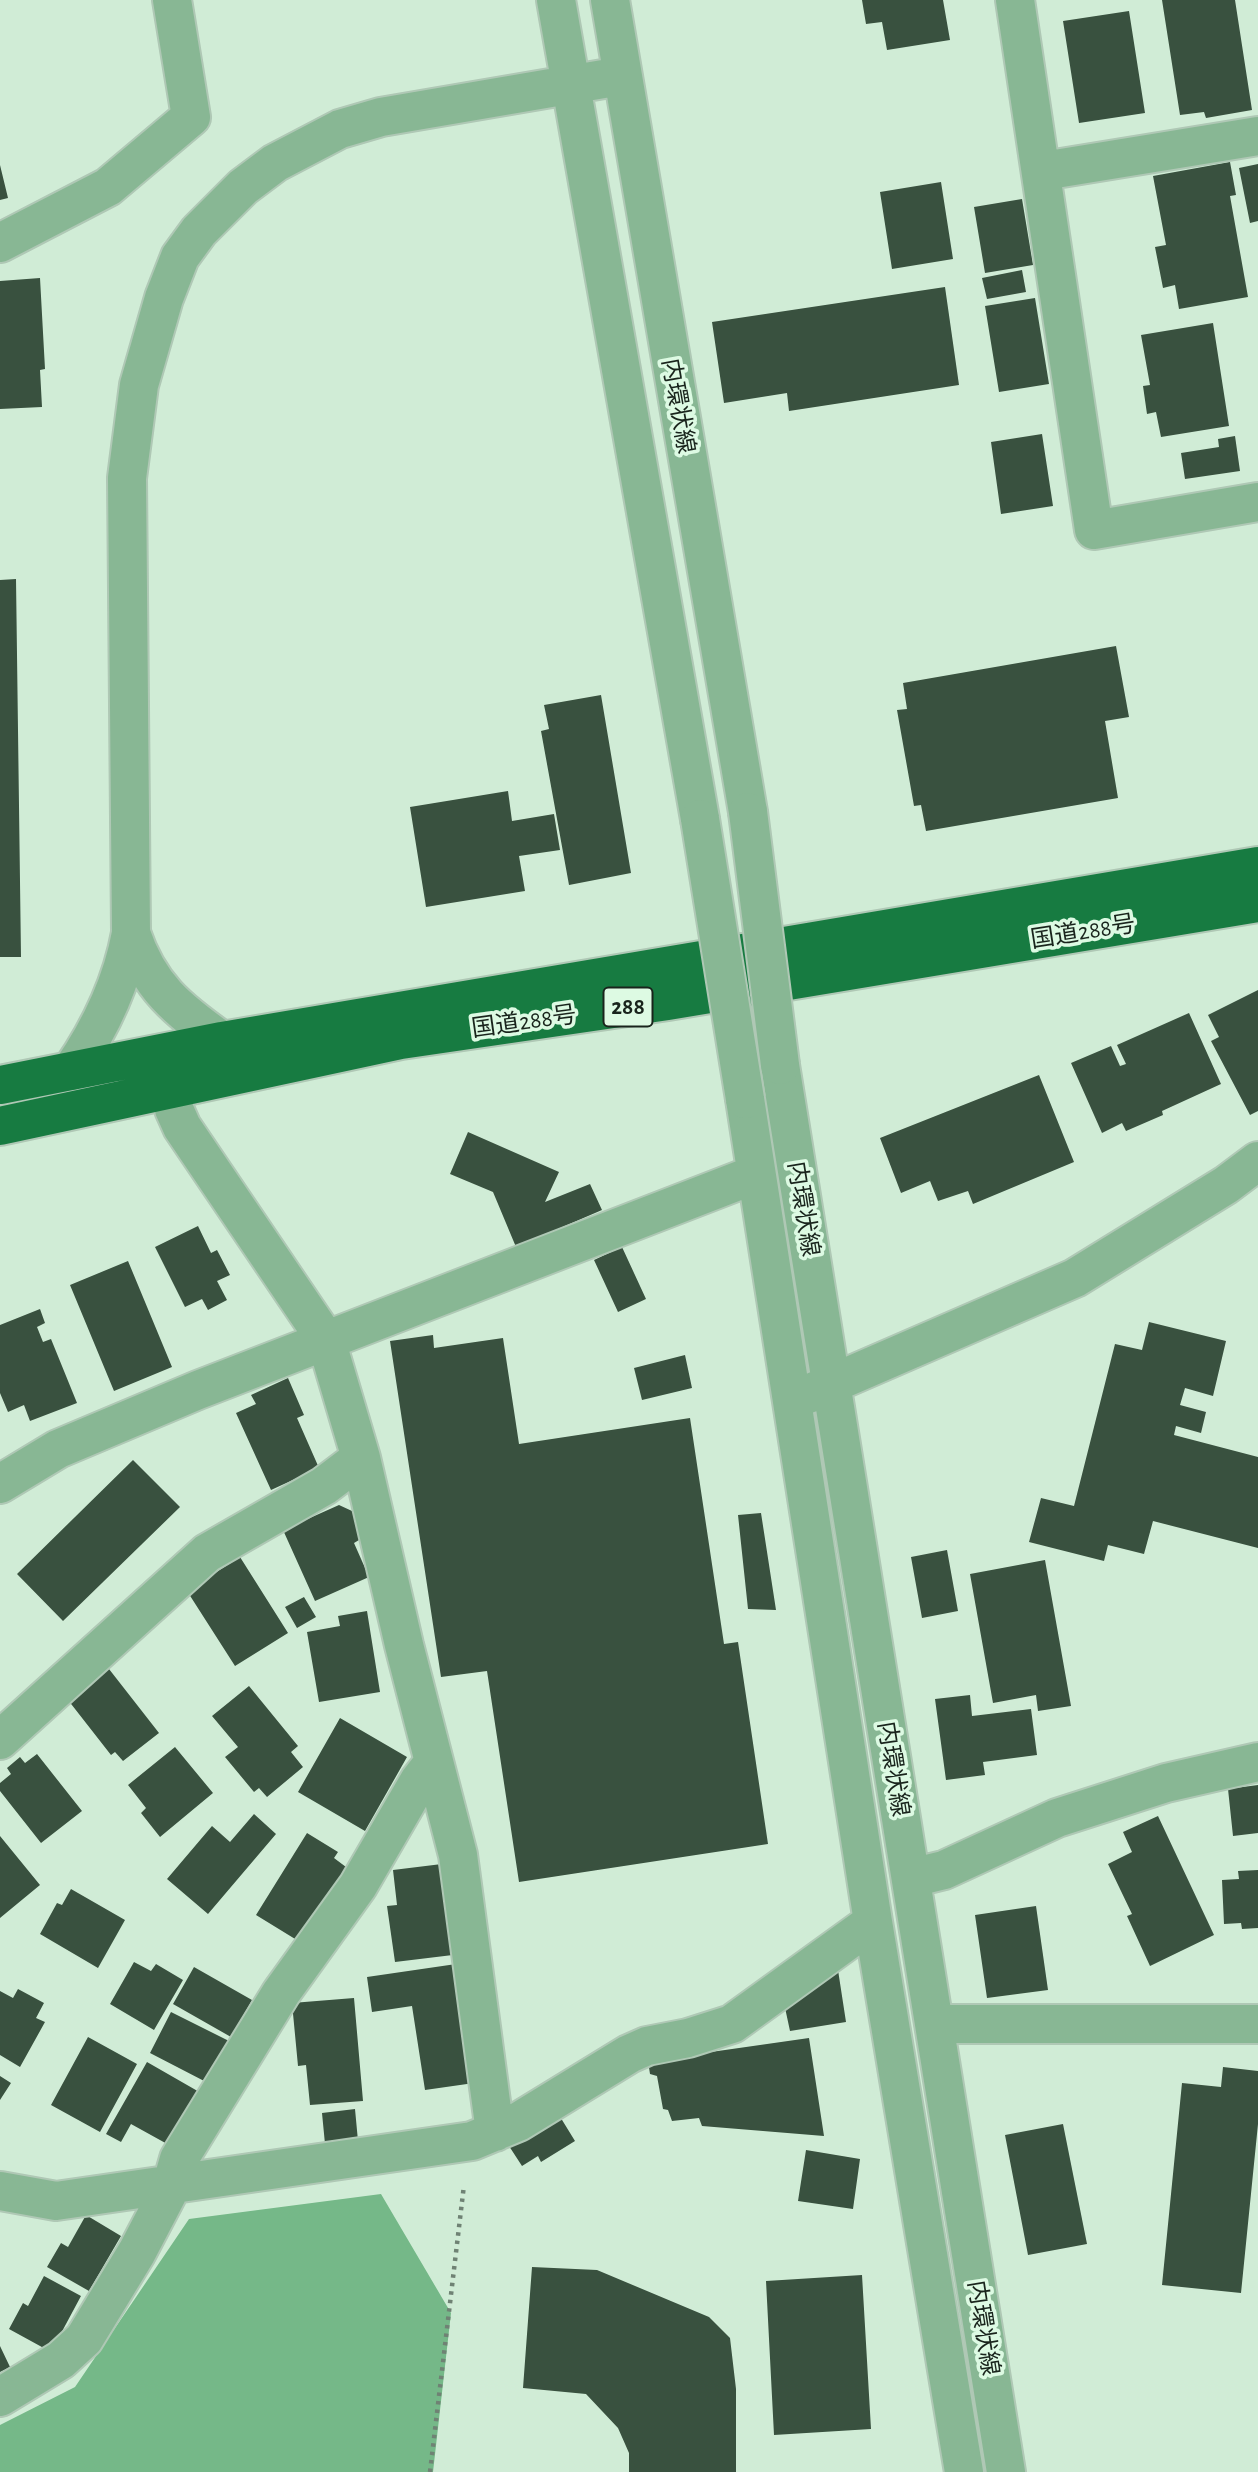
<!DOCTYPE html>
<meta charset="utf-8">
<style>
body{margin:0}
canvas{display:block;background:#d0ecd6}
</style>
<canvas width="1258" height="2472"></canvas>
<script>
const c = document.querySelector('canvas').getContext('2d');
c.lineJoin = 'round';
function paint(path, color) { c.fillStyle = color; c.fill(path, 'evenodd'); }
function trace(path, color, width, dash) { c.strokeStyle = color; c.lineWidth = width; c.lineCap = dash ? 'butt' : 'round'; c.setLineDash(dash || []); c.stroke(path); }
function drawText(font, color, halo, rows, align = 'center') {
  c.font = font + ' "Alegreya Sans","Noto Sans JP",sans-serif'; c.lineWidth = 7; c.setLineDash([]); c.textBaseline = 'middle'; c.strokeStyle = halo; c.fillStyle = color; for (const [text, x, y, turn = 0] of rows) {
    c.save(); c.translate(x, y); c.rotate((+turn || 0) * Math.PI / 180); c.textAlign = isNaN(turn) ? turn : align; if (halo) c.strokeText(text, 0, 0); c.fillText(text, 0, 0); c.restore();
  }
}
paint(new Path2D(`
 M381 2194 451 2313 433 2472H0V2425L75 2387 189 2219Z`), '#75b888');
paint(new Path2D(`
 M862 0H943L950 40 887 50 882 22 866 24Z
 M1162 0H1235L1252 110 1206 118 1204 112 1180 115Z
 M1129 11 1145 113 1079 123 1063 21Z
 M1230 162 1236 195 1230 196 1248 297 1179 309 1175 285 1163 288 1155 247 1166 245 1153 176Z
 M1258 164V221L1250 223 1239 168Z
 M0 165 8 198 0 200Z
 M941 182 953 259 892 269 880 192Z
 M1022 199 1033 265 985 273 974 207Z
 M1022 270 1026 292 987 299 982 278Z
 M40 278 45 369 40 370 42 407 0 409V281Z
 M945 287 959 385 789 411 787 393 724 403 712 322Z
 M1035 298 1049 384 999 392 985 306Z
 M1213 323 1229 426 1161 437 1156 412 1147 414 1143 386 1150 385 1141 335Z
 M1042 434 1053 506 1001 514 991 442Z
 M1235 436 1240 471 1185 479 1181 453 1219 447 1218 439Z
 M16 579 21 957H0V580Z
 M1116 646 1129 717 1105 721 1118 798 926 831 921 805 914 806 897 710 907 709 903 683Z
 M601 695 631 873 569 885 541 731 549 729 544 705Z
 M508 791 512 821 554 814 560 850 519 856 525 891 426 907 410 807Z
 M1258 990V1111L1250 1115 1211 1041 1219 1037 1208 1015Z
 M1189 1013 1221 1084 1162 1111 1163 1115 1126 1131 1122 1123 1102 1133 1071 1063 1111 1046 1120 1066 1126 1064 1117 1045Z
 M1039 1075 1074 1162 973 1204 968 1191 938 1201 930 1181 901 1193 880 1138Z
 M468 1132 559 1172 545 1202 590 1184 602 1210 516 1247 493 1192 450 1174Z
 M198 1226 211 1253 217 1250 230 1275 217 1281 227 1300 208 1310 202 1299 185 1307 155 1247Z
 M622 1247 646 1299 618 1312 594 1260Z
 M128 1261 172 1367 114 1391 70 1285Z
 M40 1309 45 1323 37 1327 43 1342 51 1339 77 1403 30 1421 24 1405 8 1412 0 1393V1325Z
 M1149 1322 1226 1341 1213 1396 1185 1388 1180 1405 1206 1412 1201 1433 1176 1426 1174 1435 1258 1457V1548L1153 1521 1144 1554 1108 1545 1104 1561 1029 1542 1041 1498 1074 1506 1115 1344 1142 1350Z
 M433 1335 434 1348 503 1338 519 1444 690 1418 724 1644 738 1642 768 1844 519 1882 487 1671 441 1677 390 1341Z
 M685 1355 692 1388 642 1400 634 1368Z
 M288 1378 304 1415 297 1418 319 1468 271 1490 236 1413 256 1404 251 1395Z
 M133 1460 180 1507 63 1621 17 1574Z
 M339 1505 352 1511 364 1537 354 1543 369 1577 315 1601 283 1530Z
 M761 1513 776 1610 748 1609 738 1515Z
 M947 1550 958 1611 922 1618 911 1557Z
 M240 1557 288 1633 235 1666 187 1591Z
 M1045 1560 1071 1706 1038 1711 1036 1695 993 1703 970 1574Z
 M304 1597 316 1617 297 1628 285 1607Z
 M367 1611 380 1692 319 1702 307 1632 340 1626 338 1616Z
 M109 1669 159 1733 123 1761 115 1752 111 1755 68 1700Z
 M249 1686 298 1746 291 1752 303 1767 267 1797 259 1788 254 1792 225 1757 238 1747 212 1716Z
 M970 1695 972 1716 1031 1709 1037 1755 983 1762 985 1775 946 1780 935 1699Z
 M340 1718 407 1757 365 1831 298 1792Z
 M175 1747 213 1793 160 1837 141 1813 146 1808 128 1785Z
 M37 1754 82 1811 41 1843 0 1791V1783L11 1774 7 1768 20 1757 25 1763Z
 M1258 1785V1833L1233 1836 1228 1789Z
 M254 1814 276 1834 208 1914 167 1879 212 1826 230 1842Z
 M1158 1816 1214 1935 1150 1966 1127 1916 1132 1914 1108 1864 1132 1852 1123 1832Z
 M307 1833 338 1852 334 1858 346 1867 300 1942 256 1915Z
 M0 1836 40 1885 0 1918Z
 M450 1863 461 1954 395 1962 387 1906 397 1905 393 1870Z
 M1258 1870V1928L1242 1929 1241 1923 1224 1924 1222 1880 1239 1879 1238 1871Z
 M71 1889 125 1920 98 1968 40 1934 57 1903 62 1905Z
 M1036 1906 1048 1990 987 1998 975 1915Z
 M134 1962 151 1971 156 1964 183 1980 154 2030 110 2004Z
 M463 1963 481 2082 425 2090 412 2006 372 2012 367 1977Z
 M194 1967 252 2000 231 2037 173 2004Z
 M838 1970 846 2022 790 2031 784 2003Z
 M18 1989 44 2003 36 2018 45 2022 20 2067 0 2055V1991L13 1998Z
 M354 1998 363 2101 310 2105 306 2065 298 2066 292 2003Z
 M171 2012 229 2041 208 2083 150 2053Z
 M88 2037 137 2064 100 2132 51 2105Z
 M809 2038 824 2136 702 2126 699 2118 672 2121 668 2110 663 2109 657 2076 650 2074 648 2061Z
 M147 2062 208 2097 169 2145 131 2124 121 2142 106 2134Z
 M1223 2067 1258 2071V2124L1241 2293 1162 2285 1182 2083 1221 2087Z
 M0 2076 11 2083 0 2100Z
 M355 2109 358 2141 325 2144 322 2113Z
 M559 2115 575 2141 541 2162 538 2156 522 2166 509 2146Z
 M1063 2124 1087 2244 1028 2255 1005 2135Z
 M806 2150 860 2159 853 2209 798 2201Z
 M86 2215 121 2236 89 2291 47 2267 61 2243 68 2247Z
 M532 2267 597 2270 709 2317 730 2338 736 2389V2472H629V2453L618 2428 586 2394 523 2388Z
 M862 2275 871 2429 774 2435 766 2281Z
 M44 2276 81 2296 51 2352 9 2329 23 2303 28 2306Z
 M0 2346 10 2367 0 2372Z`), '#39513f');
const minor = new Path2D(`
 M556 0 700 819
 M610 0 748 812
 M1015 0 1094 530 1258 502
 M1043 171 1258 136
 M0 243 108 187 191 117 172 0
 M131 933C149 987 177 1009 222 1041
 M780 1065 1006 2472
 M71 1071C100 1029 122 983 131 933L127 478 139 385 164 298 180 257 199 231 243 187 275 163 340 129 381 117 621 76
 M170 1089 174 1109 182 1127 326 1340 361 1458 404 1645 458 1855 495 2132
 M745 1099 873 1922 964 2472
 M808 1394 1075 1278 1226 1185 1258 1161
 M0 1484 58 1449 198 1390 756 1174
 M0 1740 207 1553 324 1486 361 1458
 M911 1878 944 1870 1057 1818 1166 1783 1258 1762
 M934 2024H1258
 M0 2191 56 2201 472 2141 518 2122 629 2054 647 2046 688 2038 732 2024 873 1922
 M0 2397 61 2360 84 2339 137 2252 171 2187 179 2159 281 1993 358 1886 419 1781 434 1762`);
const highway = new Path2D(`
 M0 1085 222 1041 1258 866
 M0 1126 401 1040 668 1001 1258 903`);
trace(minor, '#afc8b5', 42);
trace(highway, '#afc8b5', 42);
trace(new Path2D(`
 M430 2472 464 2185`), '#6f8274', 4.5, [3.5, 5]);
trace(minor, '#88b794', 38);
trace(highway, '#177b41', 38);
const minorBridge = new Path2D(`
 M748 812 780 1065
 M700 819 745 1099`);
trace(minorBridge, '#afc8b5', 42, []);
trace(minorBridge, '#88b794', 38);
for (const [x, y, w] of [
 [628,1007,49]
]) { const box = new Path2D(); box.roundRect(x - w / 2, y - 19.5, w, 39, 5); c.fillStyle = '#ddfae3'; c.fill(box); trace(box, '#19241c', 2); }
drawText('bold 23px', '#19241c', null, [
 ["288",628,1007]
]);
drawText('24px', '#19241c', '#ddfae3', [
 ["内環状線",678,406,80],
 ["国道288号",1083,932,-9],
 ["国道288号",524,1022,-8],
 ["内環状線",803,1209,81],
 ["内環状線",893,1769,81],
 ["内環状線",983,2328,81]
]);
</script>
